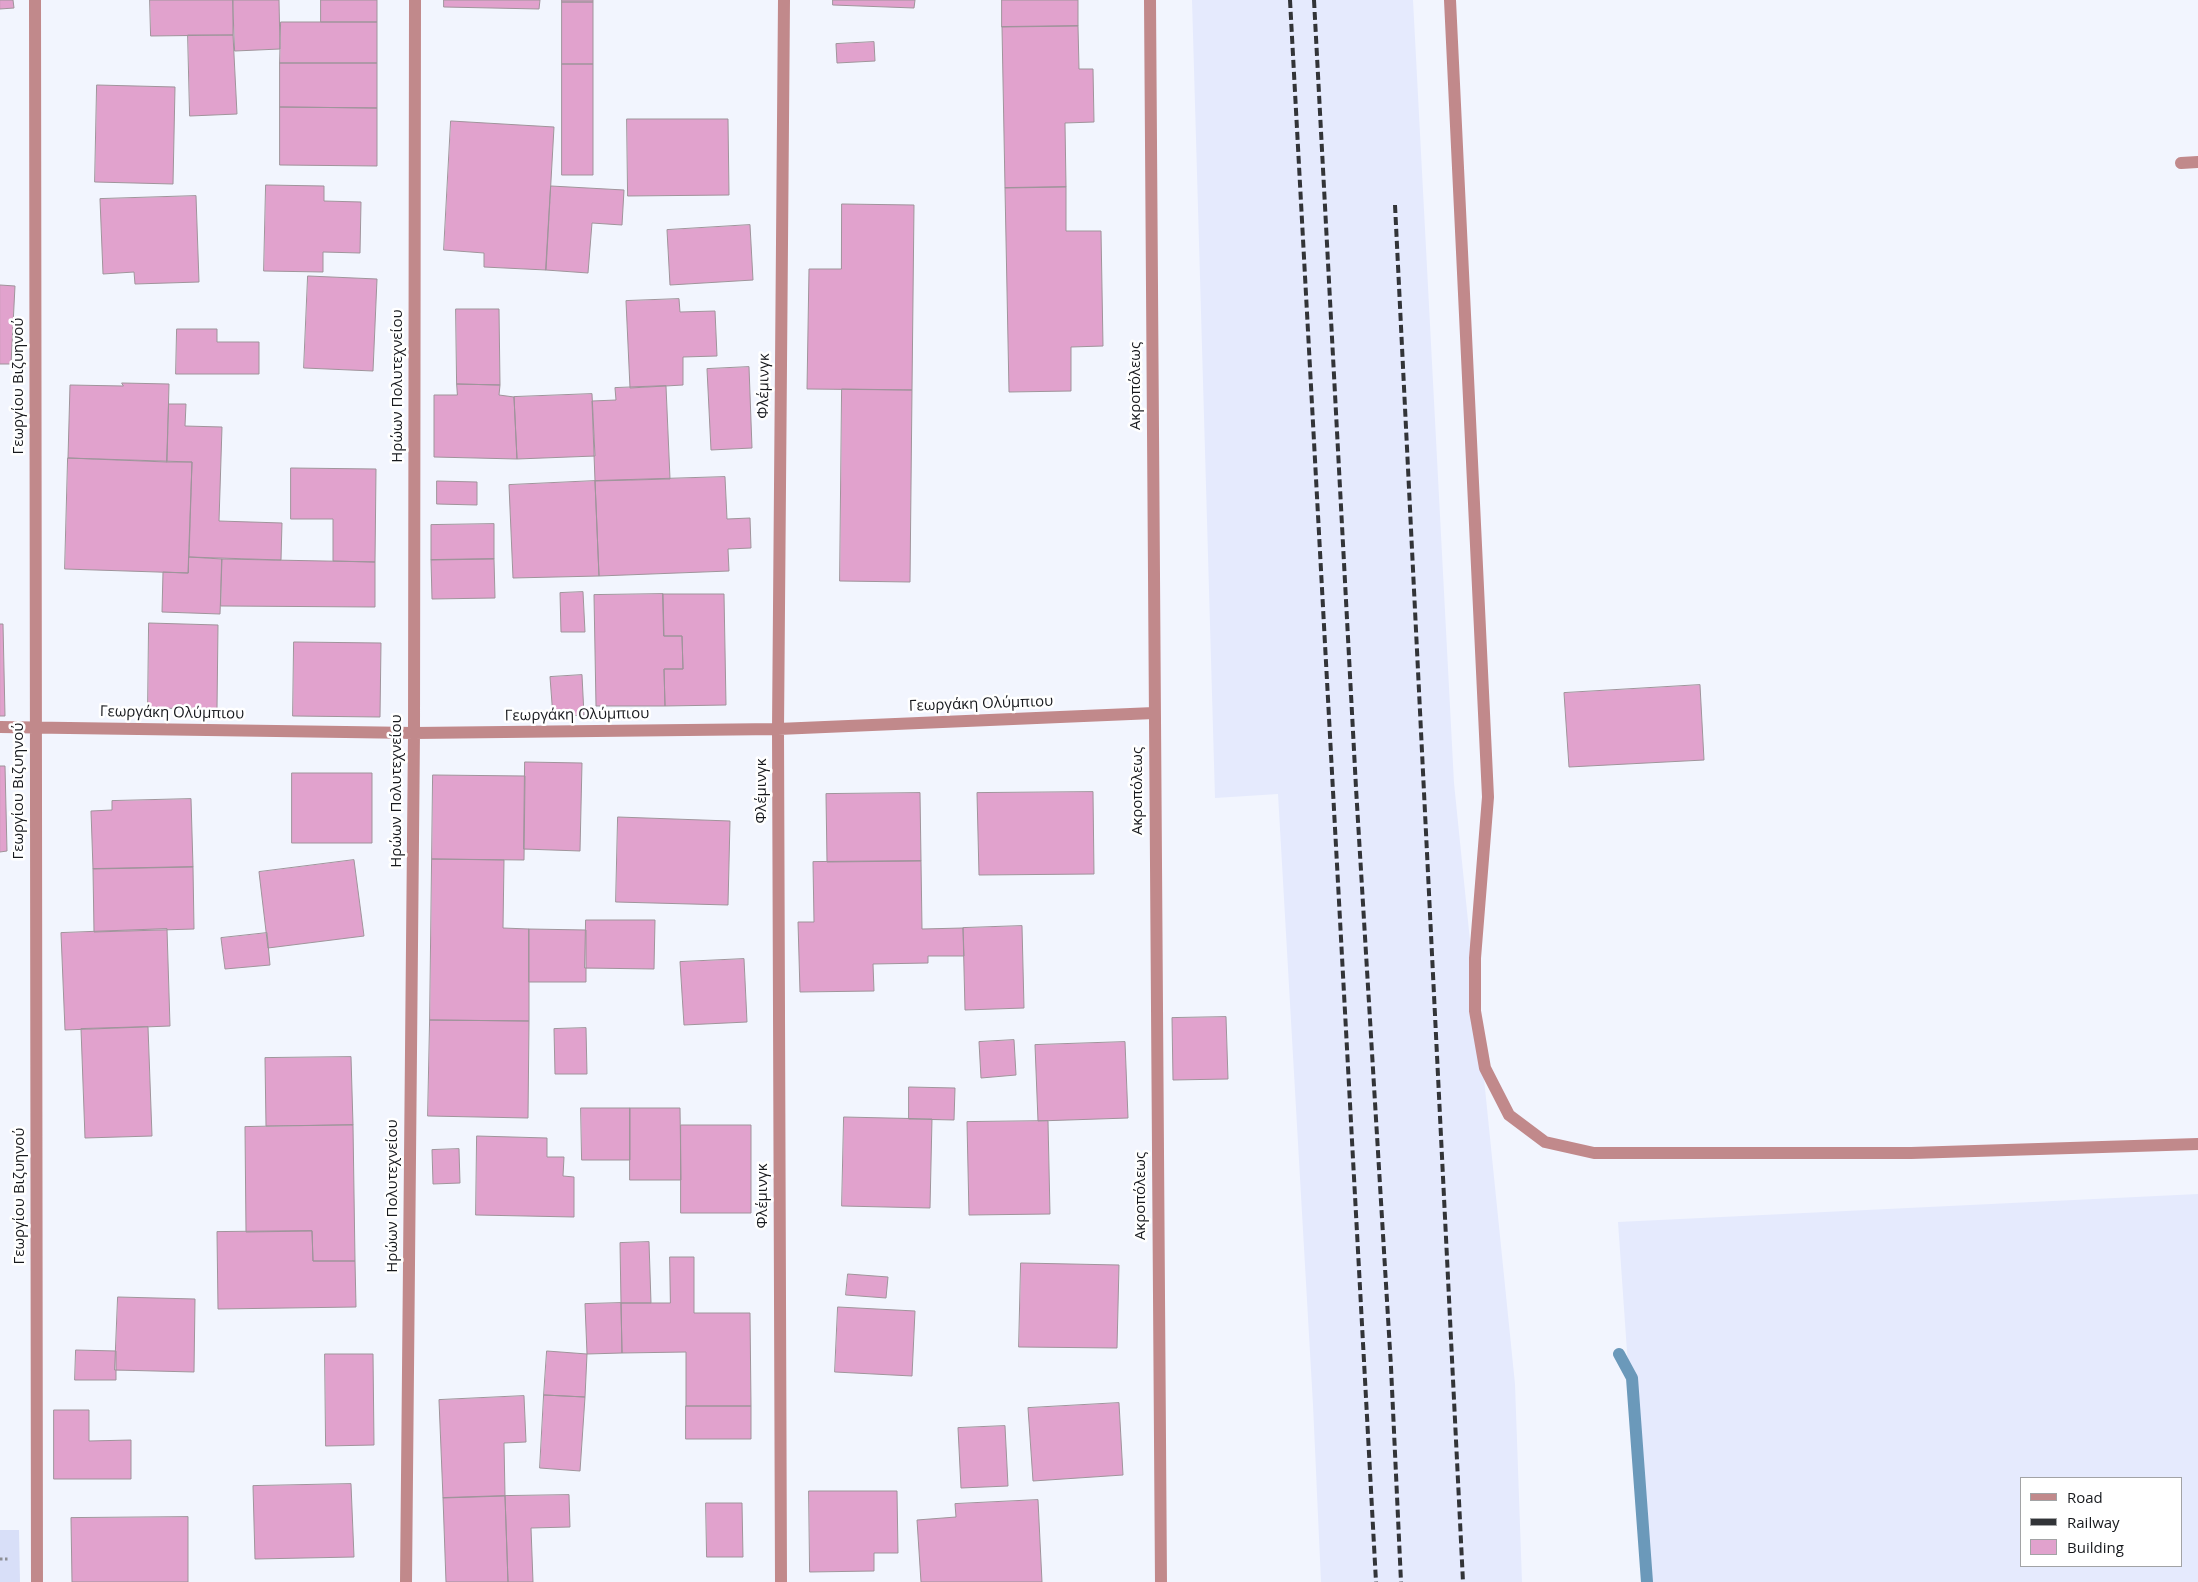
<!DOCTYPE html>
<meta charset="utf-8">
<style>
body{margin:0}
#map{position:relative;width:2198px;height:1582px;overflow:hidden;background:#f2f5fe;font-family:"Open Sans",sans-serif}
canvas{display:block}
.legend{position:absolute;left:2020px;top:1477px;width:162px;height:90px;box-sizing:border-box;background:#fff;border:1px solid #a2a3a5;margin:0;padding:6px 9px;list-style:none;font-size:15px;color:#17191d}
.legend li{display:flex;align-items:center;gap:10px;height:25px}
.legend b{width:25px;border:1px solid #a2a3a5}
</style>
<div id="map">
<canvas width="2198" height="1582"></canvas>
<ul class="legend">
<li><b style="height:6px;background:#c1898b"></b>Road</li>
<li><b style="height:6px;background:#323438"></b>Railway</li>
<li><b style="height:14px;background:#e1a2cd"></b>Building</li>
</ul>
</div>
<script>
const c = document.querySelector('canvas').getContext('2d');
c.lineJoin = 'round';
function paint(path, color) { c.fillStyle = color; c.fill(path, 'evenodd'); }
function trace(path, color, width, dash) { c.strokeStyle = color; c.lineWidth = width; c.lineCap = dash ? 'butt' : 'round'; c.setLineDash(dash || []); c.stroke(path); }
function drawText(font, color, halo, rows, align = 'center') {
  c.font = font + ' "Open Sans",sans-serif'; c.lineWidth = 5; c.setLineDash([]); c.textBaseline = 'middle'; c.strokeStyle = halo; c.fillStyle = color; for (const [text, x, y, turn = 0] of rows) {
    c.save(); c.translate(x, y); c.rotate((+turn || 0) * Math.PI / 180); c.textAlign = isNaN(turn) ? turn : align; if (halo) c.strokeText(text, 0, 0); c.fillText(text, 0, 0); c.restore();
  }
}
paint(new Path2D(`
 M1192 0H1413L1454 783 1515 1384 1522 1582H1321L1313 1405 1278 794 1215 798Z
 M2198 1194V1582H1643L1618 1222ZM2022 1478H2182V1566H2022Z`), '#e5eafd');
paint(new Path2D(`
 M0 1530H19L20 1582H0Z`), '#d8dff8');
trace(new Path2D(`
 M1619 1354 1632 1378 1647 1582`), '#6b99ba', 12);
const building = new Path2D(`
 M0 0H13L14 8 0 9Z
 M150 0H233V35L151 36Z
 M233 0H279L280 49 235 51Z
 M321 0H377V22H321Z
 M444 0H540L539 9 444 7Z
 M562 0H593V2H562Z
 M833 0H915L914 8 833 5Z
 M1002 0H1078V26L1002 27Z
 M562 2H593V64H562Z
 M281 22H377V63H280Z
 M1078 26 1079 69H1093L1094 122 1065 123 1066 187 1005 188 1002 27Z
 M188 35H233L237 114 190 116Z
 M874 42 875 61 837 63 836 44Z
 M280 63H377V108L280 107Z
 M562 64H593V175H562Z
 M97 85 175 87 173 184 95 182Z
 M280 107 377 108V166L280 165Z
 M627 119H728L729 195 628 196Z
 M451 121 554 127 546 270 484 267V253L444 250Z
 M266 185 324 186V201L361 202 360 253 323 252V272L264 271Z
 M551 186 624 190 622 225 592 223 588 273 546 270Z
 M1066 187V231H1101L1103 346 1071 347V391L1009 392 1005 188Z
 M196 196 199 282 135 284 134 272 103 274 100 199Z
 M842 204 914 205 912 390 807 389 809 269H841Z
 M750 225 753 280 670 285 667 230Z
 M308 276 377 279 373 371 304 368Z
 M0 285 15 286 11 364H0Z
 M679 299 680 312 715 311 717 356 683 357V385L630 388 626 301Z
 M456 309H499L500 385 457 384Z
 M177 329H217V342H259V374H176Z
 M749 367 752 448 711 450 707 369Z
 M122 383 169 384 167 462 68 458 70 385 123 386Z
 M457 384 500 385 499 395 514 397 517 459 434 457V395H457Z
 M666 386 670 479 595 481 592 401 616 400 615 388Z
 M842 389 912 390 910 582 840 581Z
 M592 394 595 456 517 459 514 397Z
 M169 404H186L185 426 222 427 219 521 282 523 281 560 189 557 192 462H167Z
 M68 458 192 462 188 573 65 569Z
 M291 468 376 469 375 562 333 561V519H291Z
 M725 477 727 519 750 518 751 548 728 549 729 571 599 576 595 481Z
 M437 481 477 482V505L437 504Z
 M595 481 599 576 513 578 509 485Z
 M494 524V559L431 560V525Z
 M189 557 222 559 220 614 162 612 163 572 188 573Z
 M222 559 375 562V607L221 606Z
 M494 559 495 598 432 599 431 560Z
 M583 592 585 632H561L560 593Z
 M663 594 664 636H682L683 669H664L665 706H596L594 595Z
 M663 594H724L726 705 665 706 664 669H683L682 636H664Z
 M149 623 218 625 217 709 148 708Z
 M0 624H3L5 716H0Z
 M294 642 381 643 380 717 293 716Z
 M582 675 584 715 553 717 550 677Z
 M1700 685 1704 760 1569 767 1564 693Z
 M525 762 582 763 580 851 524 849Z
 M0 766H5L7 851 0 852Z
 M292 773H372V843H292Z
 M433 775 525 776 524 860 432 859Z
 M1093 792 1094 874 979 875 977 793Z
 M920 793 921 861 827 862 826 794Z
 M191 799 193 867 93 869 91 811 112 810V801Z
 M618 817 730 821 728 905 616 902Z
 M432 859 504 860 503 928 529 929V1021L430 1020Z
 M354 860 364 936 268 948 259 872Z
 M921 861 922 929 963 928 964 956H928V963L873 964 874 991 800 992 798 922H814L813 862Z
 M193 867 194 929 94 932 93 869Z
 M586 920H655L654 969 585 968Z
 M1022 926 1024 1008 965 1010 963 928Z
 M167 929 170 1026 65 1030 61 933Z
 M529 929 586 930V982H529Z
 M267 933 270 965 225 969 221 938Z
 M744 959 747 1022 684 1025 680 962Z
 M1226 1017 1228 1079 1173 1080 1172 1018Z
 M430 1020 529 1021 528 1118 428 1116Z
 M148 1027 152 1136 85 1138 81 1029Z
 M586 1028 587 1074H555L554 1029Z
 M1014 1040 1016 1075 981 1078 979 1042Z
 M1125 1042 1128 1118 1038 1121 1035 1045Z
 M351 1057 353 1125 266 1126 265 1058Z
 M909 1087 955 1088 954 1120 909 1119Z
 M581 1108H630V1160H582Z
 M630 1108H680L681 1180H630Z
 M844 1117 932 1119 930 1208 842 1206Z
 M1048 1121 1050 1214 969 1215 967 1122Z
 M353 1125 355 1261H313L312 1231 246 1232 245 1127Z
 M681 1125H751V1213H681Z
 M477 1136 547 1138V1157H564L563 1176 574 1177V1217L476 1215Z
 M459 1149 460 1183 433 1184 432 1150Z
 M312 1231 313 1261H355L356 1307 218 1309 217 1232Z
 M649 1242 651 1303H621L620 1243Z
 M670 1257H694V1313H750L751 1406H686V1352L622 1353 621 1303H670Z
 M1021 1263 1119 1265 1117 1348 1019 1347Z
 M848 1274 888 1277 886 1298 846 1295Z
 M118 1297 195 1299 194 1372 115 1370Z
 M621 1303 622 1353 587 1354 585 1304Z
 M838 1307 915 1311 912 1376 835 1372Z
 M76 1350 116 1351V1380H75Z
 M547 1351 587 1354 585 1397 544 1395Z
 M325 1354H373L374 1445 326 1446Z
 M544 1395 585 1397 580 1471 540 1468Z
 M524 1396 526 1442 504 1443 505 1496 443 1498 439 1400Z
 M1119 1403 1123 1475 1033 1481 1028 1408Z
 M686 1406H751V1439H686Z
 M54 1410H89V1441L131 1440V1479H54Z
 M1005 1426 1008 1486 961 1488 958 1428Z
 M351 1484 354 1557 255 1559 253 1486Z
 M809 1491H897L898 1553H874V1571L810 1572Z
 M569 1495 570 1527 531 1528 533 1582H508L505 1496Z
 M505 1496 508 1582H446L443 1498Z
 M1038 1500 1042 1582H921L917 1520 956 1517 955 1504Z
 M706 1503H742L743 1557H707Z
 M188 1517V1582H72L71 1518Z`);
paint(building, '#e1a2cd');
trace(building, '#9f949b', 1);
trace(new Path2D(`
 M0 1559H8`), '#8d8f96', 3, [2.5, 2.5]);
trace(new Path2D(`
 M35 0 37 1582
 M1150 0 1161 1582
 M1450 0 1488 797 1475 958V1011L1485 1068 1509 1115 1545 1142 1594 1153H1911L2198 1144
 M2181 163 2198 162
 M0 727 414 733 778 729 1154 713
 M406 1582 414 733 415 0
 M781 1582 778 729 784 0`), '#c1898b', 12);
trace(new Path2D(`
 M1290 0 1376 1582
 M1314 0 1356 788 1391 1367 1401 1582
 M1395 205 1463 1582`), '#323438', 4, [8, 4]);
drawText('15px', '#17191d', '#fff', [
 ["Γεωργίου Βιζυηνού",19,386,-90],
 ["Ηρώων Πολυτεχνείου",398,386,-90],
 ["Φλέμινγκ",764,386,-89],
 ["Ακροπόλεως",1136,386,-90],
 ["Γεωργάκη Ολύμπιου",981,704,-2],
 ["Γεωργάκη Ολύμπιου",172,713,1],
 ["Γεωργάκη Ολύμπιου",577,715,-1],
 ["Γεωργίου Βιζυηνού",19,791,-90],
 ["Ηρώων Πολυτεχνείου",397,791,-90],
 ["Φλέμινγκ",762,791,-90],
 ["Ακροπόλεως",1138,791,-90],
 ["Γεωργίου Βιζυηνού",20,1196,-90],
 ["Ηρώων Πολυτεχνείου",393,1196,-90],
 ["Φλέμινγκ",763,1196,-90],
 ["Ακροπόλεως",1141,1196,-90]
]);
</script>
